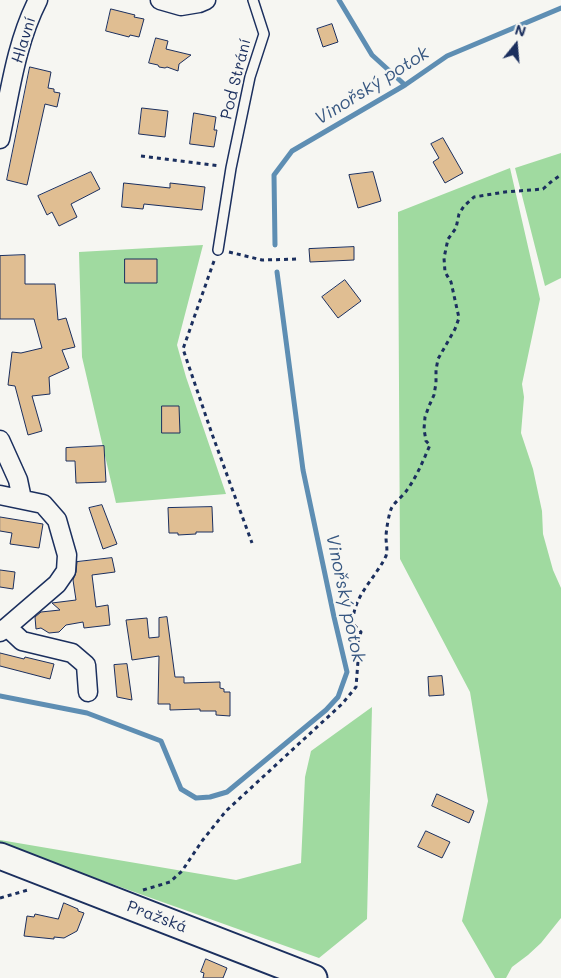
<!DOCTYPE html>
<meta charset="utf-8">
<style>
body{margin:0}
#map{position:relative;width:561px;height:978px;overflow:hidden;background:#f6f6f2;font-family:Mali,sans-serif}
canvas{display:block}
.north{position:absolute;left:491px;top:20px;width:50px;height:50px;-webkit-text-stroke:4px #f6f6f2;paint-order:stroke;rotate:17deg;font-size:14px;font-weight:700;line-height:20px;text-align:center;color:#1b2f5e}
.north::after{content:'';display:block;margin:auto;width:18px;height:22px;background:#1b2f5e;clip-path:polygon(50% 0,100% 100%,50% 72%,0 100%)}
</style>
<div id="map">
<canvas width="561" height="978"></canvas>
<div class="north">N</div>
</div>
<script>
const c = document.querySelector('canvas').getContext('2d');
c.lineJoin = 'round';
function paint(path, color) { c.fillStyle = color; c.fill(path, 'evenodd'); }
function trace(path, color, width, dash) { c.strokeStyle = color; c.lineWidth = width; c.lineCap = dash ? 'butt' : 'round'; c.setLineDash(dash || []); c.stroke(path); }
function drawText(font, color, halo, rows, align = 'center') {
  c.font = font + ' Mali,sans-serif'; c.lineWidth = 4.5; c.setLineDash([]); c.textBaseline = 'middle'; c.strokeStyle = halo; c.fillStyle = color; for (const [text, x, y, turn = 0] of rows) {
    c.save(); c.translate(x, y); c.rotate((+turn || 0) * Math.PI / 180); c.textAlign = isNaN(turn) ? turn : align; if (halo) c.strokeText(text, 0, 0); c.fillText(text, 0, 0); c.restore();
  }
}
paint(new Path2D(`
 M561 153V278L545 286 515 168Z
 M510 168 540 299 522 384 524 397 521 433 533 469 542 511 543 534 553 570 561 588V918L541 943 528 955 512 967 506 978H495L462 921 488 801 470 692 400 559 398 212Z
 M203 245 177 345 186 377 226 494 116 503 82 357 79 252Z
 M372 707 367 919 319 958 0 844V840L236 880 301 863 305 777 311 751Z`), '#a0daa0');
trace(new Path2D(`
 M339 0 372 55 405 85
 M275 245 274 175 292 151 405 85 447 56 561 8
 M0 696 87 713 161 741 181 789 196 798 210 797 227 792 326 710 338 697 347 672 334 617 303 470 277 272`), '#5e8eb3', 5);
const building = new Path2D(`
 M111 9 135 15 134 17 144 19 139 37 130 35 129 37 106 31Z
 M332 24 338 42 323 47 317 29Z
 M156 38 168 41 166 49 191 55 179 64 178 71 167 67 165 68 159 67 158 65 149 63Z
 M30 67 51 72 48 88 54 89V92L60 93 57 107 45 104 27 185 7 180Z
 M142 108 168 111 165 137 139 134Z
 M194 113 216 117 214 130H217L214 147 190 144Z
 M443 138 463 173 445 183 433 162 439 158 431 144Z
 M91 172 100 189 71 204 77 217 59 226 52 212 47 215 38 196Z
 M373 172 381 201 358 208 349 175Z
 M124 183 170 188V183L205 187 202 210 144 204 143 209 122 207Z
 M354 247V260L310 262 309 249Z
 M25 255V284H55L58 320 66 318 75 347 62 350 69 368 49 377 50 394 32 396 42 431 28 435 15 386 8 385 12 352 21 353 42 348 34 319H0V256Z
 M125 259H157V283H125Z
 M345 280 361 301 338 318 322 297Z
 M162 406H179L180 433H162Z
 M104 446 106 482 76 483 75 461H66V448Z
 M102 505 117 544 103 549 89 508Z
 M212 507 213 532H196V534L178 535V533H169L168 508Z
 M0 517 43 524 39 548 10 544 12 533 0 531Z
 M112 558 115 572 92 575 96 607 108 605 110 625 84 628 83 622 66 625 59 632 49 633 41 628 36 629 35 617 41 612 60 610 52 603 76 600 73 580 76 572 77 562Z
 M0 570 15 572 13 589 0 587Z
 M167 617 175 677H184V683L220 682V688L224 689V692H230V716L216 715V711H200V709L170 710V704H158L159 656 132 660 126 620 147 618 149 638 159 637V618Z
 M0 653 24 659 25 657 54 664 50 679 0 666Z
 M127 664 132 700 117 697 114 665Z
 M442 676 444 695 429 696 428 677Z
 M437 794 474 811 469 823 432 806Z
 M426 831 450 842 442 858 418 847Z
 M64 903 78 909V911L84 913 77 931 64 938 54 937V939L24 936 27 916 34 917 35 914 58 919Z
 M206 959 227 968 223 978H203L204 973 201 972Z`);
paint(building, '#e0be92');
trace(building, '#1b2f5e', 1);
const service = new Path2D(`
 M218 250 231 168 250 77 264 34 253 0`);
const minor = new Path2D(`
 M160 0 181 6 199 3 206 0
 M0 139C10 92 16 43 38 0
 M0 440 18 480 22 499
 M0 495 43 504 57 520 67 555 66 571 57 584 7 627 0 632
 M7 627 22 641 72 653 86 665 88 692`);
const secondary = new Path2D(`
 M0 856 314 978`);
trace(service, '#1b2f5e', 12);
trace(minor, '#1b2f5e', 21);
trace(secondary, '#1b2f5e', 29);
trace(new Path2D(`
 M141 156 220 166
 M229 252 262 260 300 259
 M214 261 183 349 212 434 252 543
 M143 890 170 882 182 871 202 841 226 811 342 704 356 687 358 661V642L361 632 353 624C352 597 375 579 386 556 388 550 386 544 386 537 386 531 389 512 392 507 396 501 403 496 407 490 417 476 423 461 430 445L426 441 424 429 425 417 429 406 434 395 436 383V370L438 359 455 329 459 318 451 282 445 272 444 258 448 239 456 228 459 214 464 206 474 197 505 192 543 189 552 181 561 175
 M0 898 28 890 30 888`), '#1b2f5e', 3, [4, 4]);
trace(service, '#f6f6f2', 9);
trace(minor, '#f6f6f2', 18);
trace(secondary, '#f6f6f2', 25);
drawText('16px', '#1b2f5e', '#f6f6f2', [
 ["Hlavní",24,40,-73],
 ["Pod Strání",236,79,-76],
 ["Pražská",157,917,21]
]);
drawText('italic 18px', '#375781', '#f6f6f2', [
 ["Vinořský potok",372,86,-32],
 ["Vinořský potok",345,598,78]
]);
</script>
